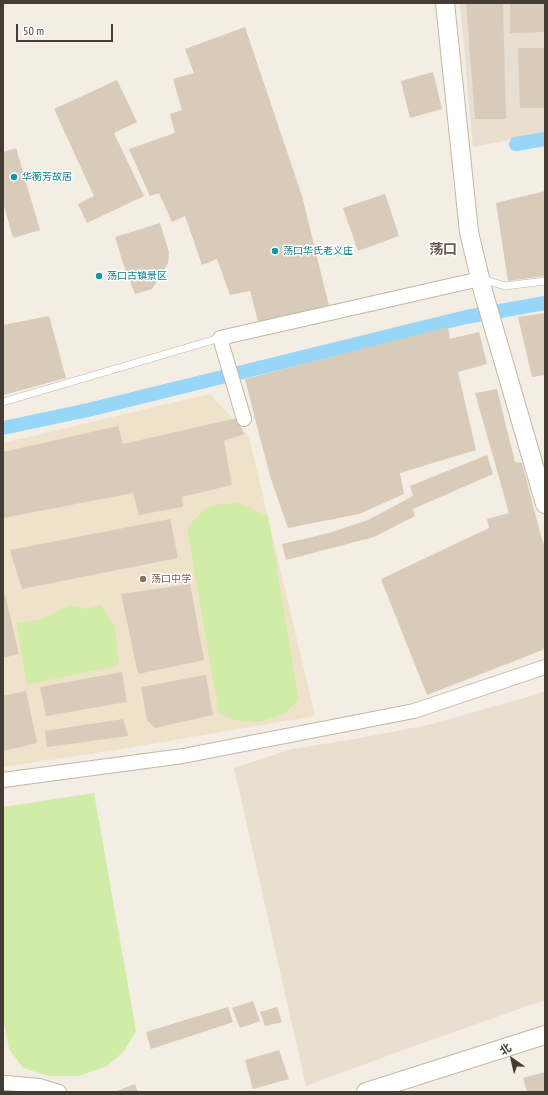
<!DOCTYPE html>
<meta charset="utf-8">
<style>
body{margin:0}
#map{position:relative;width:548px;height:1095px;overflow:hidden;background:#f3ede3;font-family:"PT Sans Narrow","Noto Sans SC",sans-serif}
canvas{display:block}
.frame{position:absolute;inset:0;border:4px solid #453d33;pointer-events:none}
.north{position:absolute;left:492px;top:1039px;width:40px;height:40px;-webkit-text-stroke:3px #fff;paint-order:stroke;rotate:326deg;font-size:11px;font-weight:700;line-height:16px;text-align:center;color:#453d33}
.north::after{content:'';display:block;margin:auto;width:14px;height:18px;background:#453d33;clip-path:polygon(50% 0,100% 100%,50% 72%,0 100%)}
.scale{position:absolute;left:16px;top:24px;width:97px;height:18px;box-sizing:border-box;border:2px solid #453d33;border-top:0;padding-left:5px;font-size:12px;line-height:14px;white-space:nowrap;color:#453d33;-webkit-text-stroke:3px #fff;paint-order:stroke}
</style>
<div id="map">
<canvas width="548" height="1095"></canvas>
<div class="frame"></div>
<div class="north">北</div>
<div class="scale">50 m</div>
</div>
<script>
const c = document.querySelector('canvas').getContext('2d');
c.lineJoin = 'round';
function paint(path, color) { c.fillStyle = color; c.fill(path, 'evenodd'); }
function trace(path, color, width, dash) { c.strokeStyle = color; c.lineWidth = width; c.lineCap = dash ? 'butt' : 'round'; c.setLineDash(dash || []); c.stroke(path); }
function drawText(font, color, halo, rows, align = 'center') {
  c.font = font + ' "PT Sans Narrow","Noto Sans SC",sans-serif'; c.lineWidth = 3; c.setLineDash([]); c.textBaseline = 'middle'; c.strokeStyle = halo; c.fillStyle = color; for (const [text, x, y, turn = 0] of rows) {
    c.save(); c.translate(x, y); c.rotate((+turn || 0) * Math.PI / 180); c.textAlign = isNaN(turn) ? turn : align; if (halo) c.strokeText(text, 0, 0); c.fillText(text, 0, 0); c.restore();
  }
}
paint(new Path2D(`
 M460 3H545V133L473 147Z
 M545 691V1001L536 1003 403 1050 306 1086 234 768 292 749 349 740 428 725 531 696Z`), '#e8dfd0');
paint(new Path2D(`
 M210 394 249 437 315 716 110 751 3 767V443Z`), '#eee2cb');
paint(new Path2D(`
 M239 503 268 516 299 700 284 714 260 722 238 721 219 714 187 528 204 509 220 504Z
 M69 605 86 609 101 605 115 627 119 665 27 685 16 623 39 620Z
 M94 793 136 1031 124 1051 107 1066 79 1076H48L23 1068 9 1049 3 1017V807Z`), '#d1eca7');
trace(new Path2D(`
 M516 144 545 139
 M3 428 88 410 466 317 545 303`), '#98d6f7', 14);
paint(new Path2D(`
 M466 3H503L506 119H475Z
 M510 3H545V32L510 33Z
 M245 27 302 196 329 306 259 325 250 291 230 295 217 259 202 265 185 216 172 222 159 193 150 196 129 149 175 133 170 114 182 110 173 79 194 73 185 49Z
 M518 48H545V108H520Z
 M433 72 442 109 410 118 401 81Z
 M117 80 137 122 114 133 144 196 87 223 78 204 94 196 54 109Z
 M16 148 40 230 13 238 3 202V152Z
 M545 191V276L508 281 496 203Z
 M385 194 399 236 358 251 343 208Z
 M160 223 169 252 168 263 152 289 135 294 123 263 115 237Z
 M545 313V375L532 377 518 317Z
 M49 316 66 378 3 395V325Z
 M448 327 450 339 479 332 487 364 458 372 476 450 400 473 404 494 359 514 288 528 271 479 259 434 245 379Z
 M497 389 515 462 522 463 540 532 545 548V649L427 695 381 579 489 528 487 519 509 513 475 393Z
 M237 418 244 434 224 441 232 485 182 497 183 507 139 515 133 493 3 518V452L118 426 123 444Z
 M487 455 493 474 413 509 415 516 374 537 286 560 282 544 329 533 368 520 413 496 410 486Z
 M170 519 178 558 22 589 10 550Z
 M190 584 204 660 138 674 121 594Z
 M3 595H5L19 654 3 658Z
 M122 672 127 702 46 716 40 687Z
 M206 675 213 715 155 728 147 720 141 687Z
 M26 691 37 743 3 751V696Z
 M123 719 128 736 47 747 45 731Z
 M253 1001 260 1021 240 1028 232 1008Z
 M228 1007 233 1022 151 1049 146 1032Z
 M277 1007 282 1022 265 1026 260 1012Z
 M279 1050 289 1079 253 1089 245 1060Z
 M545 1072V1092H527L523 1078Z
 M135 1084 138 1092H114Z`), '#d9cbba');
const service = new Path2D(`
 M482 279 505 286 545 281
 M3 402 220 338`);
const minor = new Path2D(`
 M244 419 220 338 480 279
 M3 780 183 756 414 711 545 667
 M3 1083H7L39 1086 59 1092`);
const tertiary = new Path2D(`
 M445 3 469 232 483 291 545 504
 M366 1092 545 1035`);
trace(service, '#c2b7a8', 8);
trace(minor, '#c2b7a8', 16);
trace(tertiary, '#c2b7a8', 20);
trace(service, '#fff', 7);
trace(minor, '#fff', 14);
trace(tertiary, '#fff', 18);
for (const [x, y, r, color] of [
 [14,177,4,"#0f9aa8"],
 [275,251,4,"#0f9aa8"],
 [99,276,4,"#0f9aa8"],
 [143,579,4,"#8d6e63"]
]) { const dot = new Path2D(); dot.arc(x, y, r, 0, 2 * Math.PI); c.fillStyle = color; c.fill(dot); trace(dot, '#fff', 1.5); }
drawText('10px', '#0d838f', '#fff', [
 ["华蘅芳故居",22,177],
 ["荡口华氏老义庄",283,251],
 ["荡口古镇景区",107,276]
], 'left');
drawText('10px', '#785e54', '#fff', [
 ["荡口中学",151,579]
], 'left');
drawText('bold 14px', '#695a49', '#fff', [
 ["荡口",443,250]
]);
</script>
